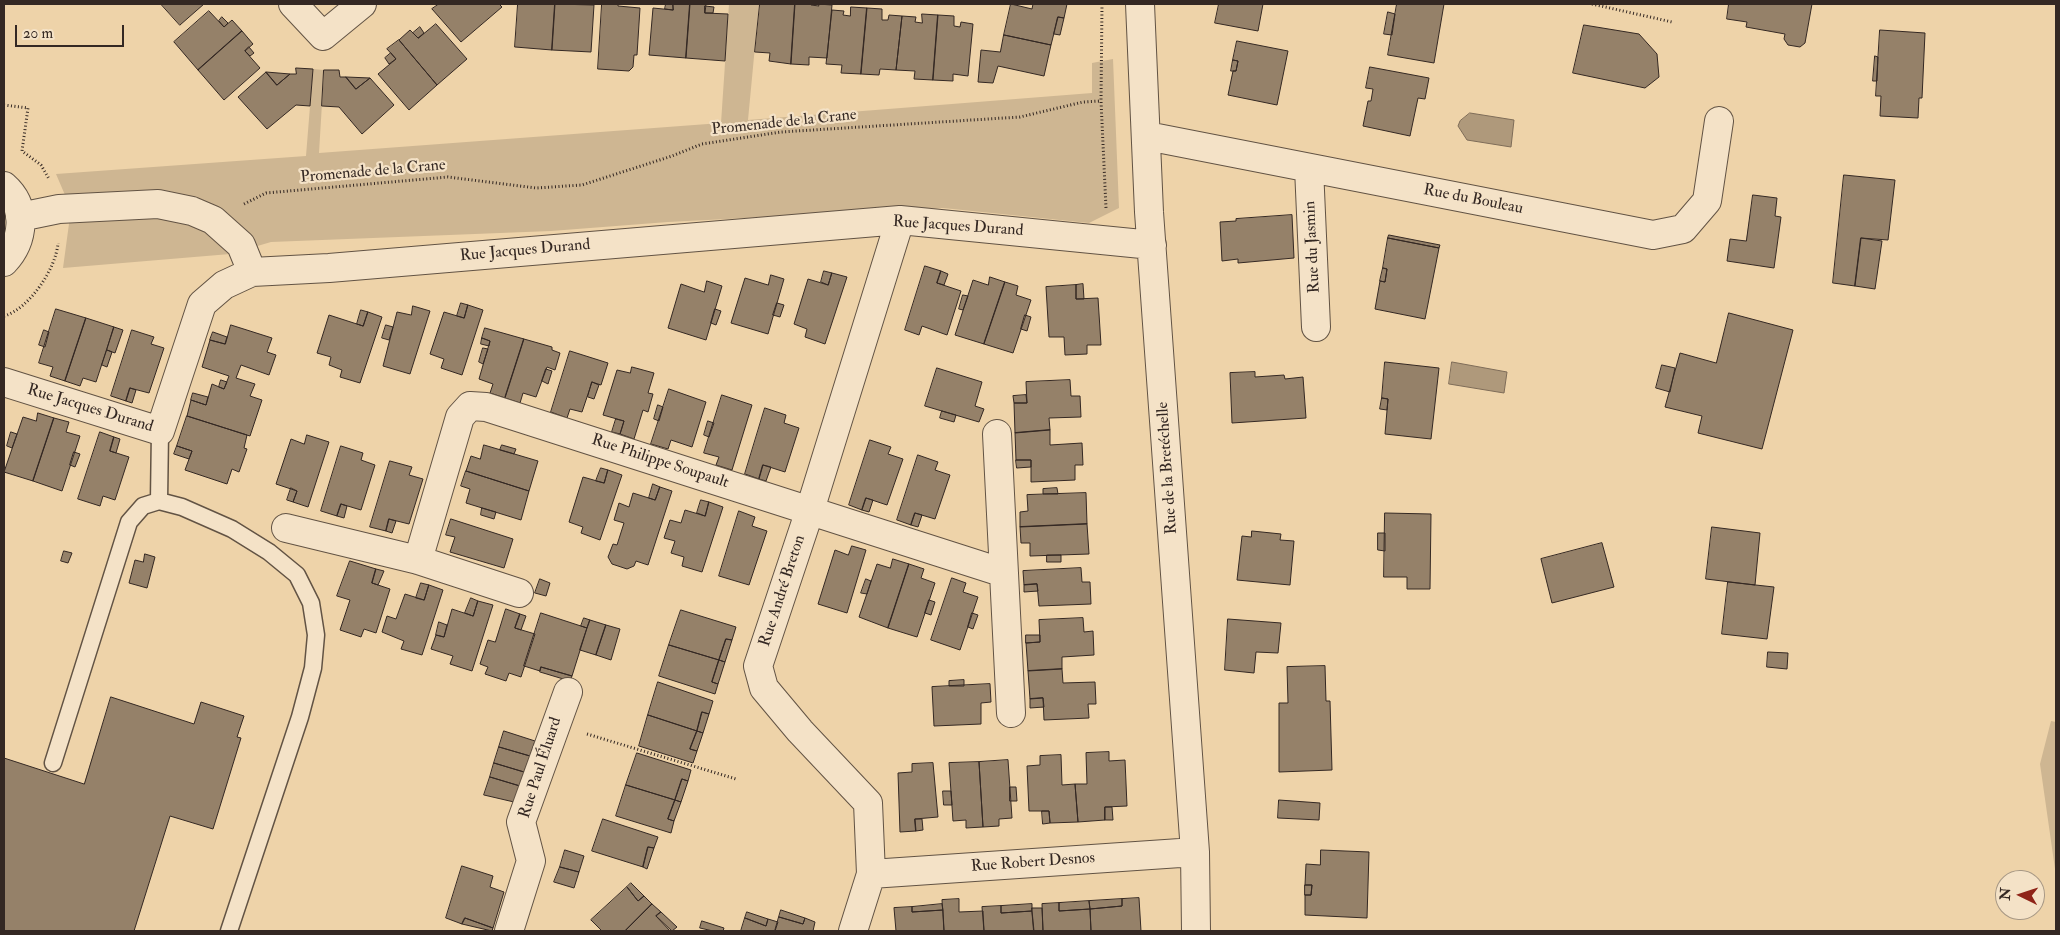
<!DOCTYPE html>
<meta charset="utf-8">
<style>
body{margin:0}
#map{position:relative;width:2060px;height:935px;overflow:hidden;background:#eed3a9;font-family:"IM FELL Double Pica",serif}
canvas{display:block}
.frame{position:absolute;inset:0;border:5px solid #342823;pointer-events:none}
.north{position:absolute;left:1995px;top:870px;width:50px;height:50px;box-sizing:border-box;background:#f4e2c7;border:1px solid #a79885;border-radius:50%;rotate:274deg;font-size:14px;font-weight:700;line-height:20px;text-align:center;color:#342823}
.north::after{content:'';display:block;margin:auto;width:18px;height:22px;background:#8f2418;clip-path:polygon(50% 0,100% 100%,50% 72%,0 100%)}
.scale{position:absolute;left:15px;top:25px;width:109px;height:22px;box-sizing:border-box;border:2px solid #342823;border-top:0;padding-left:6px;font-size:15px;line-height:18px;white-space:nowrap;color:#342823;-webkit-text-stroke:4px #f4e2c7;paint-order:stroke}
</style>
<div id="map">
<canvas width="2060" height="935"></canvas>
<div class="frame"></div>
<div class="north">N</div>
<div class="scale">20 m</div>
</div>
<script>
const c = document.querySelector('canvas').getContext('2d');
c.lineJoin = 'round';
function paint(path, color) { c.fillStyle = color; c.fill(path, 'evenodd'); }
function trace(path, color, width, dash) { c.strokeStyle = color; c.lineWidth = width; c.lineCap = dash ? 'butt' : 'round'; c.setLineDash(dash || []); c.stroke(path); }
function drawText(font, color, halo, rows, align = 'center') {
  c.font = font + ' "IM FELL Double Pica",serif'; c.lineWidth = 4.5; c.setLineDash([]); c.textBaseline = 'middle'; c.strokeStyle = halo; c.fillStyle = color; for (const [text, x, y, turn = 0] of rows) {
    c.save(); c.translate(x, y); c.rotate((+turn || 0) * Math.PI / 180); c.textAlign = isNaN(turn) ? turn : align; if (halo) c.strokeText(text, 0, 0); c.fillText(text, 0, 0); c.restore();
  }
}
paint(new Path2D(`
 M729 4H759L748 120 1092 93V63L1113 59 1119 208 1089 223 943 208 668 222 551 231 271 242 230 254 63 268 71 209 56 174 306 156 313 69 324 70 319 153 721 123Z
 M2051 721 2056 722V876L2040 764Z`), '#ceb692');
const water = new Path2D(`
 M1470 113 1514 120 1511 147 1467 140 1458 126 1460 121Z
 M1452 362 1507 372 1504 393 1449 384Z`);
paint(water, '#af997b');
trace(water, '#7e6c58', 1);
const building = new Path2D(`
 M161 4H204L180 25Z
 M439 4H499L502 7 461 42 432 9Z
 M518 4H555L552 50 515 47Z
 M555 4 594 5 591 52 552 50Z
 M602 4H618V6L640 8 637 55H634L633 67 629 71 598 69Z
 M666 4H673V10L665 9Z
 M673 4H690L686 58 649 55 653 8 673 10Z
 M690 4H706L705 13 728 14 725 61 686 58Z
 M760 4H795L791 64 769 61 770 53 755 52Z
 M795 4H811V5L819 6 818 4 832 5 827 58 809 57V65L791 64Z
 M1011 4 1032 9 1033 4H1067L1064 18 1058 17 1051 45 1004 35Z
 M1219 4H1263L1258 31 1215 23Z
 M1397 4H1444L1434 63 1388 55Z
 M1729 4H1812L1805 43 1800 47 1788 45 1784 39 1785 34 1746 27 1747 22 1727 19Z
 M705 6 714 7 713 13H705Z
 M851 7 867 8 861 74 841 73 842 65 826 64 832 10 844 11 843 15 850 16Z
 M867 8 882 9V20H888L889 15 902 16 896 70 880 69 879 75 861 74Z
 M209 11 224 27 232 20 242 31 198 70 174 42Z
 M1388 12 1395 14 1392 35 1384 34Z
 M922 14 938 15 933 80 914 79 915 71 896 70 902 16 916 17 915 22 922 23Z
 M938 15 954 16V26L960 27 961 22 973 24 968 76 953 74V81L933 80Z
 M222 17 228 23 224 27 219 21Z
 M1058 17 1064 18 1060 35 1054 34Z
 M436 24 467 59 437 85 399 40 410 30 418 38Z
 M1584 25 1639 34 1657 54 1659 77 1645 88 1573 73Z
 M420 27 424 33 418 38 413 33Z
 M1880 30 1925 33 1922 98H1919L1918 118 1880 116 1881 96H1876Z
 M242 31 253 44 245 51 260 68 224 100 198 70Z
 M1004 35 1051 45 1044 76 998 66 993 83 978 82 981 50 1000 52Z
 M399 40 437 85 409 110 378 74 396 59 387 49Z
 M1237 41 1288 51 1277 105 1228 95 1233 71H1236L1238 61 1233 60Z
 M249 47 254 53 250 56 245 51Z
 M391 53 396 59 389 64 385 58Z
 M1875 56 1878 57 1877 81H1873Z
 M1233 60 1238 61 1236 71H1231Z
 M1370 67 1429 78 1425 99 1418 98 1410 136 1363 126 1368 101H1371L1373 89 1366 88Z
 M296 68 313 69 310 106 296 105 267 129 238 97 266 72 277 85 290 74H296Z
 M324 70H339L340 77H346L356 89 370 78 394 105 362 134 339 107 322 106Z
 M266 72 290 74 277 85Z
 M346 77 370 78 356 89Z
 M1844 175 1895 180 1888 240 1861 238 1855 286 1833 283Z
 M1753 195 1777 198 1775 216 1781 217 1774 268 1727 261 1730 239 1746 241Z
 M1292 215 1294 258 1238 263V259L1222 261 1220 222 1236 221V219Z
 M1389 235 1440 245 1439 248 1388 238Z
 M1388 238 1439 248 1425 319 1375 309 1380 281 1385 282 1387 269 1383 268Z
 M1861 238 1882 241 1875 289 1855 286Z
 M925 266 941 271 937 283 961 291 947 335 922 326 919 335 905 330Z
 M1383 268 1387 269 1385 282 1380 281Z
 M824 271 832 273 828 285 821 282Z
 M941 271 948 274 944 285 937 283Z
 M832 273 847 277 825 344 805 337 807 329 794 324 808 279 828 285Z
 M771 275 784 279 768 334 731 323 745 278 768 285Z
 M990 277 1005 282 984 344 955 335 973 280 988 285Z
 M707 281 722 286 706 340 668 328 681 284 704 292Z
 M1005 282 1018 286 1016 295 1031 300 1013 353 984 344Z
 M1083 284 1084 299H1076V285Z
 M1076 285V299L1098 298 1101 345H1087V354L1065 355 1064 337H1049L1046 287Z
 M963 295 968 296 963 310 959 309Z
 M461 303 468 305 464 318 457 316Z
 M777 303 784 305 780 317 773 315Z
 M468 305 483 310 462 375 441 368 444 359 430 354 444 312 464 318Z
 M413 306 430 311 410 374 383 366 397 312 411 315Z
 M56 309 86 318 65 381 50 376 53 367 39 363Z
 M715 309 721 311 716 325 711 323Z
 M361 310 368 312 363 326 357 324Z
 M368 312 382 317 360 383 340 377 342 370 329 365 331 357 317 353 329 315 363 326Z
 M1729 313 1793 330 1762 449 1698 433 1702 416 1665 407 1680 353 1716 363Z
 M1025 315 1031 317 1027 331 1021 329Z
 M86 318 114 327 96 382 83 378 80 386 65 381Z
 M231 325 272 338 267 352 276 355 269 375 241 365 236 378 255 384 250 396 262 400 250 436 187 416 191 400 206 405 212 384 224 389 229 376 202 367 210 340 225 344Z
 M386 325 393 327 389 340 382 338Z
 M114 327 123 330 115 353 107 350Z
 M485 328 524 339 505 398 490 393 493 384 479 379 490 341 482 338Z
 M44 330 49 332 45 347 39 345Z
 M132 330 154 337 151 344 164 348 149 393 130 388 126 401 111 396Z
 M213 332 227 337 225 344 210 340Z
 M482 338 490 341 489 346 481 344Z
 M524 339 552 347V350L560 353 555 370 547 367 536 397 523 393 520 403 505 398Z
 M483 348 488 349 483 364 479 362Z
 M107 350 112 352 107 367 102 365Z
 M570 351 608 363 601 385 592 382 582 412 570 409 567 418 551 412Z
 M1385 362 1439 368 1431 439 1385 434 1388 399 1382 398Z
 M1662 365 1675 368 1670 392 1656 388Z
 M632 367 654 373 648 393 653 394 648 412 643 410 634 439 620 434 624 421 603 415 617 370 630 373Z
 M937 368 982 382 975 406 984 409 979 422 925 406Z
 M546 369 552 371 548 384 542 381Z
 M1255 372V377L1284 375 1285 379 1303 377 1306 418 1232 423 1230 373Z
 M221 380 227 382 224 389 219 387Z
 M1070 380 1071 396H1080L1081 417 1049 418 1050 430 1015 433 1014 403H1027L1026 382Z
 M592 382 599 385 594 399 588 397Z
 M130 388 136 390 132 403 126 401Z
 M669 389 706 402 692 447 671 440 668 449 651 444Z
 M193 393 208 397 206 405 191 400Z
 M722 395 752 405 732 470 716 465 719 457 704 453Z
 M1026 395 1027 403H1014L1013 396Z
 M1382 398 1388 399 1387 410 1380 409Z
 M658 405 663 407 659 421 654 419Z
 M765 408 786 415 784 423 799 428 785 472 763 465 759 479 745 474Z
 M942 411 956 415 954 422 940 418Z
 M38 413 54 418 33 481 4 472 23 417 36 421Z
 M187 416 247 435 244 448 247 449 239 472 232 469 227 484 185 470 192 451 177 446Z
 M54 418 69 422 66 432 80 436 62 491 33 481Z
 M616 419 624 421 620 434 612 432Z
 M708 421 714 423 709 437 704 435Z
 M1050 430V445L1082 443 1083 465H1075V480L1031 482V460H1016L1015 433Z
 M11 432 17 434 12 448 7 446Z
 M100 432 114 437 110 451 129 457 115 500 103 496 100 506 78 499Z
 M307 435 329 442 308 507 293 502 297 491 276 484 291 439 304 444Z
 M114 437 120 439 116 453 110 451Z
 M870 440 891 447 888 454 903 459 887 505 866 498 862 510 849 505Z
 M484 445 538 461 529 491 466 471 471 456 480 459Z
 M502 445 516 449 514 454 500 450Z
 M177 446 192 451 189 459 174 454Z
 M341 446 363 453 361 460 375 465 361 510 341 504 337 516 321 511Z
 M74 452 80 454 75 467 70 465Z
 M918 455 938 462 935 470 950 475 935 519 915 513 911 525 897 520Z
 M1016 460H1031V467L1017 468Z
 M390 461 412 467 409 475 423 479 409 524 389 519 386 531 370 527Z
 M763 465 771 467 766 481 759 479Z
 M601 468 608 470 604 483 596 481Z
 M608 470 622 475 600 540 581 533 583 527 569 522 583 477 604 483Z
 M466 471 529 491 521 520 466 503 470 489 461 486Z
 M653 484 660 487 655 500 649 498Z
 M660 487 672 491 648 565 636 561 634 566 627 569 612 564 608 557 613 544 617 545 624 523 614 520 619 503 629 507 633 493 655 500Z
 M291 488 297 491 293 502 287 500Z
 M1057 488 1058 494H1043V489Z
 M1086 493 1087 524 1020 527V512L1028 511 1027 495Z
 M866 498 873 500 869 512 862 510Z
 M701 500 709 502 705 516 697 513Z
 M709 502 723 507 702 572 682 566 684 557 671 553 675 541 664 538 670 520 681 523 685 510 705 516Z
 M341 504 347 506 344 518 337 516Z
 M482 508 496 512 494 519 481 515Z
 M739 511 755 517 752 526 767 531 749 585 719 576Z
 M915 513 922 515 918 527 911 525Z
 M1385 513 1431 514 1430 589H1407V577H1384Z
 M389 519 396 521 392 533 386 531Z
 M451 519 513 539 504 568 450 552 455 537 446 535Z
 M1087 524 1089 554 1030 556V543H1021L1020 527Z
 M1712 527 1760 533 1755 585 1706 579Z
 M1252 531 1281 534 1280 540 1294 541 1290 585 1237 580 1242 536 1251 537Z
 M1378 533H1385V551L1378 550Z
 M1602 543 1614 587 1552 603 1541 559Z
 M852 546 866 550 847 613 818 604 835 550 848 555Z
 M64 551 72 553 68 563 61 561Z
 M145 554 155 557 147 588 129 583 135 560 143 562Z
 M1047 555H1061V562H1047Z
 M893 559 909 564 888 628 859 617 877 564 890 568Z
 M350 561 376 569 372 583 390 589 376 633 364 629 361 637 340 630 350 600 337 596Z
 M909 564 924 569 921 578 935 583 917 637 888 628Z
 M1081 568 1082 582H1090L1091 604 1039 606 1037 584 1024 585 1023 571Z
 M376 569 384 571 378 585 372 583Z
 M952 578 966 583 963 592 978 597 960 650 931 640Z
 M540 579 550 583 546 596 535 593Z
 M866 579 871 581 867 594 861 593Z
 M1728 582 1774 587 1767 639 1722 634Z
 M421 583 429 585 424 600 416 598Z
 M1037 584 1038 591 1024 592V585Z
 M429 585 443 590 422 655 401 649 404 641 382 632 387 616 396 619 405 594 424 600Z
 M471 598 478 601 473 616 465 613Z
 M929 600 935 602 931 615 925 613Z
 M478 601 493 605 472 671 450 664 453 656 431 649 436 635 444 637 452 609 473 616Z
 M506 609 520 614 515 628 535 634 521 677 509 673 506 681 485 674 488 667 480 664 488 640 495 642Z
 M681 610 736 627 732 640 726 639 719 660 669 645Z
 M541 613 587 628 572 676 541 667 540 671 524 666Z
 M972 613 978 615 973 629 968 627Z
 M520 614 526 616 521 630 515 628Z
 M584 618 590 620 587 628 581 626Z
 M1083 618 1084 632 1093 631 1094 655 1062 657V669L1028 671 1026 643 1040 642 1039 620Z
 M1228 619 1281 623 1278 653 1256 652 1254 673 1225 670Z
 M590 620 606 625 596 655 580 650Z
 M439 622 447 625 444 637 436 635Z
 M606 625 620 629 611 660 596 655Z
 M1026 635H1040V642L1026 643Z
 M726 639 732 640 725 662 719 660Z
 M669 645 719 660 712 682 718 684 715 694 659 676Z
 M1768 652 1788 653 1787 669 1767 667Z
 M719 660 725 662 718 684 712 682Z
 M1325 666 1326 701H1330L1332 770 1279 772V703H1288L1287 667Z
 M541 667 572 676 570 681 540 672Z
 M1062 669 1063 683 1095 682 1096 704H1088L1089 718 1044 720 1043 698 1030 699 1028 671Z
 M964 680V686H949V681Z
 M658 682 713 701 709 714 702 712 697 731 648 715Z
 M990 684 991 702 981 703V724L934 726 932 687Z
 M111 697 194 724 201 702 244 716 237 737 241 738 213 829 170 816 134 931H4V758L84 784Z
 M1043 698 1044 707 1030 708V699Z
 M702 712 709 714 703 733 697 731Z
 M648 715 697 731 690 749 697 751 693 763 639 746Z
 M504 731 535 741 530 756 499 747Z
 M697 731 703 733 697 751 690 749Z
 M499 747 530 756 524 772 494 763Z
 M1109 752V761L1125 760 1127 806 1105 807V820L1078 822 1075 784H1087L1086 753Z
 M637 753 691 770 688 781 682 779 675 800 626 785Z
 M1061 755 1062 785 1075 784 1078 822 1050 823 1049 811H1029L1027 766 1040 765V756Z
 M1008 760 1012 818 999 819V826L983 827 979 762Z
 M979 762 983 827 966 828V820L953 821 949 763Z
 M494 763 524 772 520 786 490 777Z
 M933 763 938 817 915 819 916 831 900 832 898 773 912 772V764Z
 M490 777 520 786 514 802 484 795Z
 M682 779 688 781 681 802 675 800Z
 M626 785 675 800 668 819 674 821 671 833 616 816Z
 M1010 787H1016L1017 801H1010Z
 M943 791H951L952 805H944Z
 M675 800 681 802 674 821 668 819Z
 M1279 800 1320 803 1319 820 1278 818Z
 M1105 807H1112L1113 820H1105Z
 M1042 811H1049L1050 823 1043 824Z
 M603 819 658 837 654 848 648 847 643 867 592 851Z
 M915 819H922L923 830 916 831Z
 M648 847 654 848 647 869 643 867Z
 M565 850 584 856 579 872 560 867Z
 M1321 850 1369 852 1367 918 1305 915V895H1311L1312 885H1305L1306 864 1320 865Z
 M462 866 493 876 490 887 504 892 493 928 465 918 462 924 446 918Z
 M560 867 579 872 574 888 554 882Z
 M631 883 644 896 638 901 627 887Z
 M1305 885H1312L1311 895H1305Z
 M627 887 638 901 644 896 652 904 625 931H602L591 920Z
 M1139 898 1141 931H1091L1090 909 1122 906V899Z
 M959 899V912L983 911 984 931H944L942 900Z
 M1122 899V906L1090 909 1089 901Z
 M1089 901 1090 909 1059 911V903Z
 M1059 903V911L1090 909 1091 931H1043L1042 904Z
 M652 904 661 912 656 916 670 931H625Z
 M942 904 943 910 912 912V907Z
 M1032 904V911L1001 913V906Z
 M1001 906V913L1032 911 1034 931H984L982 907Z
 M912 907V912L943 910 944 931H896L894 908Z
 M1032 908H1042L1043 931H1034Z
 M781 910 805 918 803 924 779 917Z
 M661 912 677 927 672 931 656 916Z
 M747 912 768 919 766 926 745 918Z
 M779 917 803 924 805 918 815 922 813 931H775Z
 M465 918 493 928 492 931 462 924Z
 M745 918 766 926 768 919 778 922 775 931H741Z
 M702 921 724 928 723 931H713L700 928Z`);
paint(building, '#958169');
trace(building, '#342823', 1);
const lane = new Path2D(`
 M159 501 160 431
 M53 763 129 522 143 506 159 501 182 507 232 529 269 552 297 575 311 603 316 635 313 668 300 717 229 931`);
const street = new Path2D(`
 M293 4 323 36 362 4
 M1140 4 1149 212 1195 852 1196 931
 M1147 136 1653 235 1683 229 1707 201 1719 121
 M1309 168 1316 327
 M4 186C28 207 24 241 4 262
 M20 217 59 209 158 204 192 211 213 220 241 245 252 272
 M4 382 160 431 202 304 224 285 252 272 329 268 900 220 1152 245
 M997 434 1011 713
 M286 528 418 560 519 593
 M418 560 460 417 470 406 486 407 1004 573
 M871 874 1195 852
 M509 931 531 861 521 822 568 692
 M853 931 871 874 868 803 800 731 764 688 758 666 810 510 900 220`);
trace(lane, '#625344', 19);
trace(street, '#625344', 30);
trace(new Path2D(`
 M1102 4 1101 101 1106 208
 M1592 4 1672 22
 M4 105 28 108 22 151 41 165 49 179
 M244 204 266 193 448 177 536 188 582 185 672 156 702 144 781 132 1020 117 1083 102 1101 101
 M4 316C29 309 56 269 58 243
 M587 734 736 779`), '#342823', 3, [1, 2.5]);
trace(lane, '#f4e2c7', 16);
trace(street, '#f4e2c7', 28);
drawText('16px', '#342823', '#f4e2c7', [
 ["Promenade de la Crane",784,123,-6],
 ["Promenade de la Crane",373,172,-5],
 ["Rue du Bouleau",1473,200,11],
 ["Rue Jacques Durand",958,227,4],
 ["Rue du Jasmin",1313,247,-93],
 ["Rue Jacques Durand",525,251,-5],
 ["Rue Jacques Durand",90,409,17],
 ["Rue Philippe Soupault",660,462,18],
 ["Rue de la Bretéchelle",1168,468,-94],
 ["Rue André Breton",783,591,-72],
 ["Rue Paul Éluard",541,768,-72],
 ["Rue Robert Desnos",1033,863,-4]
]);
</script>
